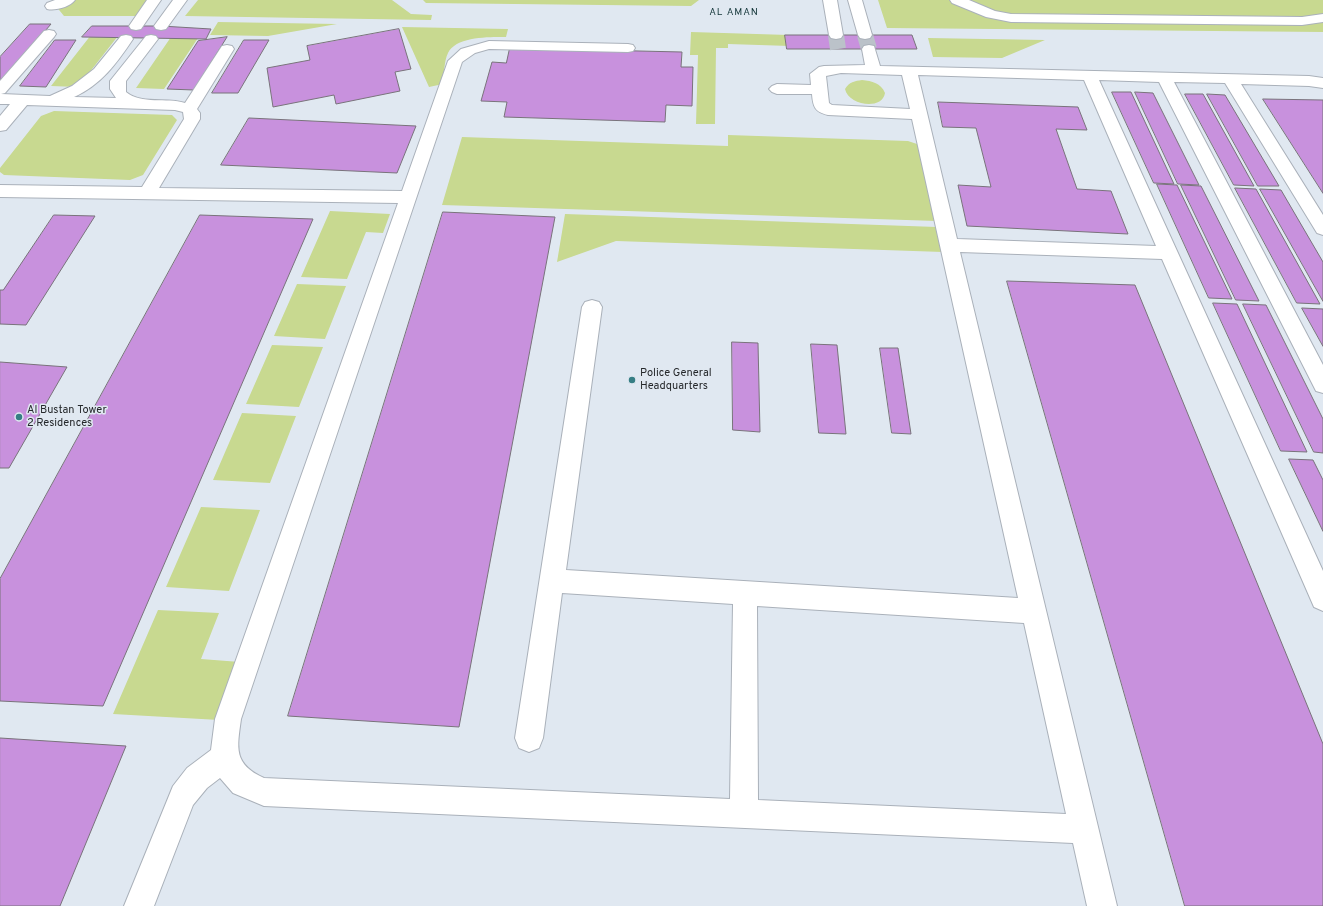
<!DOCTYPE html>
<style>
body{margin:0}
canvas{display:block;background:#e0e8f1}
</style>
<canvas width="1323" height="906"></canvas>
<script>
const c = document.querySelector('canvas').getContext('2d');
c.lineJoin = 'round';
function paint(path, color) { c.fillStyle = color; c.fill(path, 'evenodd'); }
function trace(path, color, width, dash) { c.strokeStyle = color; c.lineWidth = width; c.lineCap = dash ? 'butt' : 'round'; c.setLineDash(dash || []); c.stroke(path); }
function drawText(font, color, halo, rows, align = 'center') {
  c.font = font + ' Overpass,sans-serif'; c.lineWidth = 3; c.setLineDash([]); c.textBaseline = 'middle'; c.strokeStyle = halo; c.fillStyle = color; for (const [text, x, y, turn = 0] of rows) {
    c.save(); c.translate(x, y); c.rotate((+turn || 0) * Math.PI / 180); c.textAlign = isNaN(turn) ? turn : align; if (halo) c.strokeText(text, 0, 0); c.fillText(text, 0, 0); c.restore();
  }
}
paint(new Path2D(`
 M69 0H153L142 16H64L55 5Z
 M198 0H392L411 14 432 15 431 20 185 16Z
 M423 0H699L691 6 426 3Z
 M878 0H1323V32L887 28Z
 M218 22 337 24 268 36 210 35Z
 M402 27 508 29 506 37C491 37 456 36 448 53 444 61 444 75 443 84L429 87Z
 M691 32 789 35 790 46 728 44V48H716L715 124H696L698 55H690Z
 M91 35 118 36 78 87 51 86Z
 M171 37 198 38 164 89 136 88Z
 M928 38 1045 40 1002 58 933 57Z
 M862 80C872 81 881 83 885 93 882 111 848 105 845 89 849 82 855 81 862 80Z
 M54 111 172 115 177 120 143 175 130 180 4 175 0 172V168L41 116Z
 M728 135 908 141 920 145 937 221 442 205 462 137 728 146Z
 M330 211 390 214 383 233 366 232 347 279 301 277Z
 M565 214 937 227 943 252 616 241 557 262Z
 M297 284 346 286 325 339 274 336Z
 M272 345 323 347 299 407 246 404Z
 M242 413 296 416 270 483 213 480Z
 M201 507 260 510 229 591 166 587Z
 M158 610 219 613 201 659 240 662 219 720 113 714Z`), '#c8d990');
const building = new Path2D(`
 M30 24H51L0 84V57Z
 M92 26H161L211 29 206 39 82 37Z
 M399 29 411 69 395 72 400 91 336 104 334 95 273 107 267 68 310 60 307 46Z
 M785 35H912L917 49H787Z
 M227 37 194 90 167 89 198 41Z
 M55 40H76L46 87 20 86Z
 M244 40H269L238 93H212Z
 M510 48 682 52 681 67H693L692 106 666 105 665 122 504 117 507 102 481 101 492 62 506 63Z
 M1112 92H1131L1174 184 1154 183Z
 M1135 92 1153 93 1199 185 1178 184Z
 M1185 94H1203L1254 186 1234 185Z
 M1207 94 1225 95 1279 186H1258Z
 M1263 99 1323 100V193Z
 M938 102 1078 107 1087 130 1056 129 1077 189 1111 191 1128 234 967 226 958 185 991 187 976 128 943 127Z
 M249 118 416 126 397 173 221 165Z
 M1157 184 1177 185 1232 299 1209 298Z
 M1181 185 1201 186 1259 301 1236 300Z
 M1235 188 1256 189 1320 304 1297 303Z
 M1260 189 1281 190 1323 262V301Z
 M443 212 555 217 459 727 288 716Z
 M54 215 95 216 26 325 0 324V290H3Z
 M200 215 313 219 103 706 0 701V579Z
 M1007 281 1135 285 1323 744V906H1185Z
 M1213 303 1237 304 1307 452 1281 451Z
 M1243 304 1266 305 1323 419V453L1314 452Z
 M1302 308 1323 309V346Z
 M732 342 758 343 760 432 733 430Z
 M811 344 837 345 846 434 819 433Z
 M880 348H898L911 434 892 433Z
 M0 362 67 367 9 468H0Z
 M1289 459 1313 460 1323 480V531Z
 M0 738 126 746 60 906H0Z`);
paint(building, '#c891dd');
trace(building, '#79737b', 1);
trace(new Path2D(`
 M836 35 838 49
 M865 35 869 49`), '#bbc2c9', 16, [16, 8]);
const minor = new Path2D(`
 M55 0H75C70 7 55 11 47 9L45 6 47 3Z
 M147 0H161L141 29 136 30 131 29 129 26Z
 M173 0H187L166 29 161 30 156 29 154 26Z
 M823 0H837L843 35 841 38 836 39 831 38 829 35Z
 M848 0H862L872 35 870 38 865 39 860 38 858 35Z
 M950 0H969L995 11 1011 14 1302 17 1323 14V22L1302 25 1011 22 986 17 952 3Z
 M49 30 54 31 56 34 54 37 5 93 1 94 50 96 72 86 94 69 121 36 126 35 131 36 133 39C117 63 101 85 74 97L116 98 110 89V81L146 36 151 35 156 36 158 39 126 81V92C142 105 166 97 185 103L222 46 227 45 232 46 234 49 197 109 200 113V119L159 188 402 191 448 61 461 49 489 41 628 44 633 45 635 48 633 51 628 52 489 49 475 53 462 62 241 719C237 748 233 764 264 778L730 799 733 604 562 593 543 738 539 748 529 752 519 748 515 738 582 307 585 302 592 300 599 302 602 307 566 570 1018 598 912 119 828 115C815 112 813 107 812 94H777L772 92 769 89 772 86 777 84 811 85 810 74 819 67 824 66 865 65 862 49 864 46 869 45 874 46 880 66 1309 76 1323 78V88L1309 86 1241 84 1323 215V235L1317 233 1225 83 1174 82 1323 365V393L1316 391 1159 82 1099 80 1323 571V611L1314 607 1162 259 960 252 1117 906H1087L1073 843 264 806 233 793 220 778 207 788 193 805 154 906H124L173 786 187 768 211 750 215 719 398 203 0 197V185L142 187 184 119 183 112 175 110 27 105 6 130 0 131V116L10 104H0V81L44 31ZM841 73 902 75 910 109 832 105 829 103 826 76ZM918 75 1084 80 1156 246 957 239ZM757 606 1024 623 1066 814 758 800Z`);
trace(minor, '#aab1ba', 2);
paint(minor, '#fff');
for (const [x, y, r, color] of [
 [632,380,4,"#367e84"],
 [19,417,4,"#367e84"]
]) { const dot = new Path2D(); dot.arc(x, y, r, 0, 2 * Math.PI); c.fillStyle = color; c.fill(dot); trace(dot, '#e0e8f1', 1.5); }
c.letterSpacing = '1px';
drawText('10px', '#0f3235', '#e0e8f1', [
 ["AL AMAN",734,13]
]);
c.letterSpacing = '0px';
drawText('11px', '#25282b', '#e0e8f1', [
 ["Police General",640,374],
 ["Headquarters",640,387],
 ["Al Bustan Tower",27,411],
 ["2 Residences",27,424]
], 'left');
</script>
